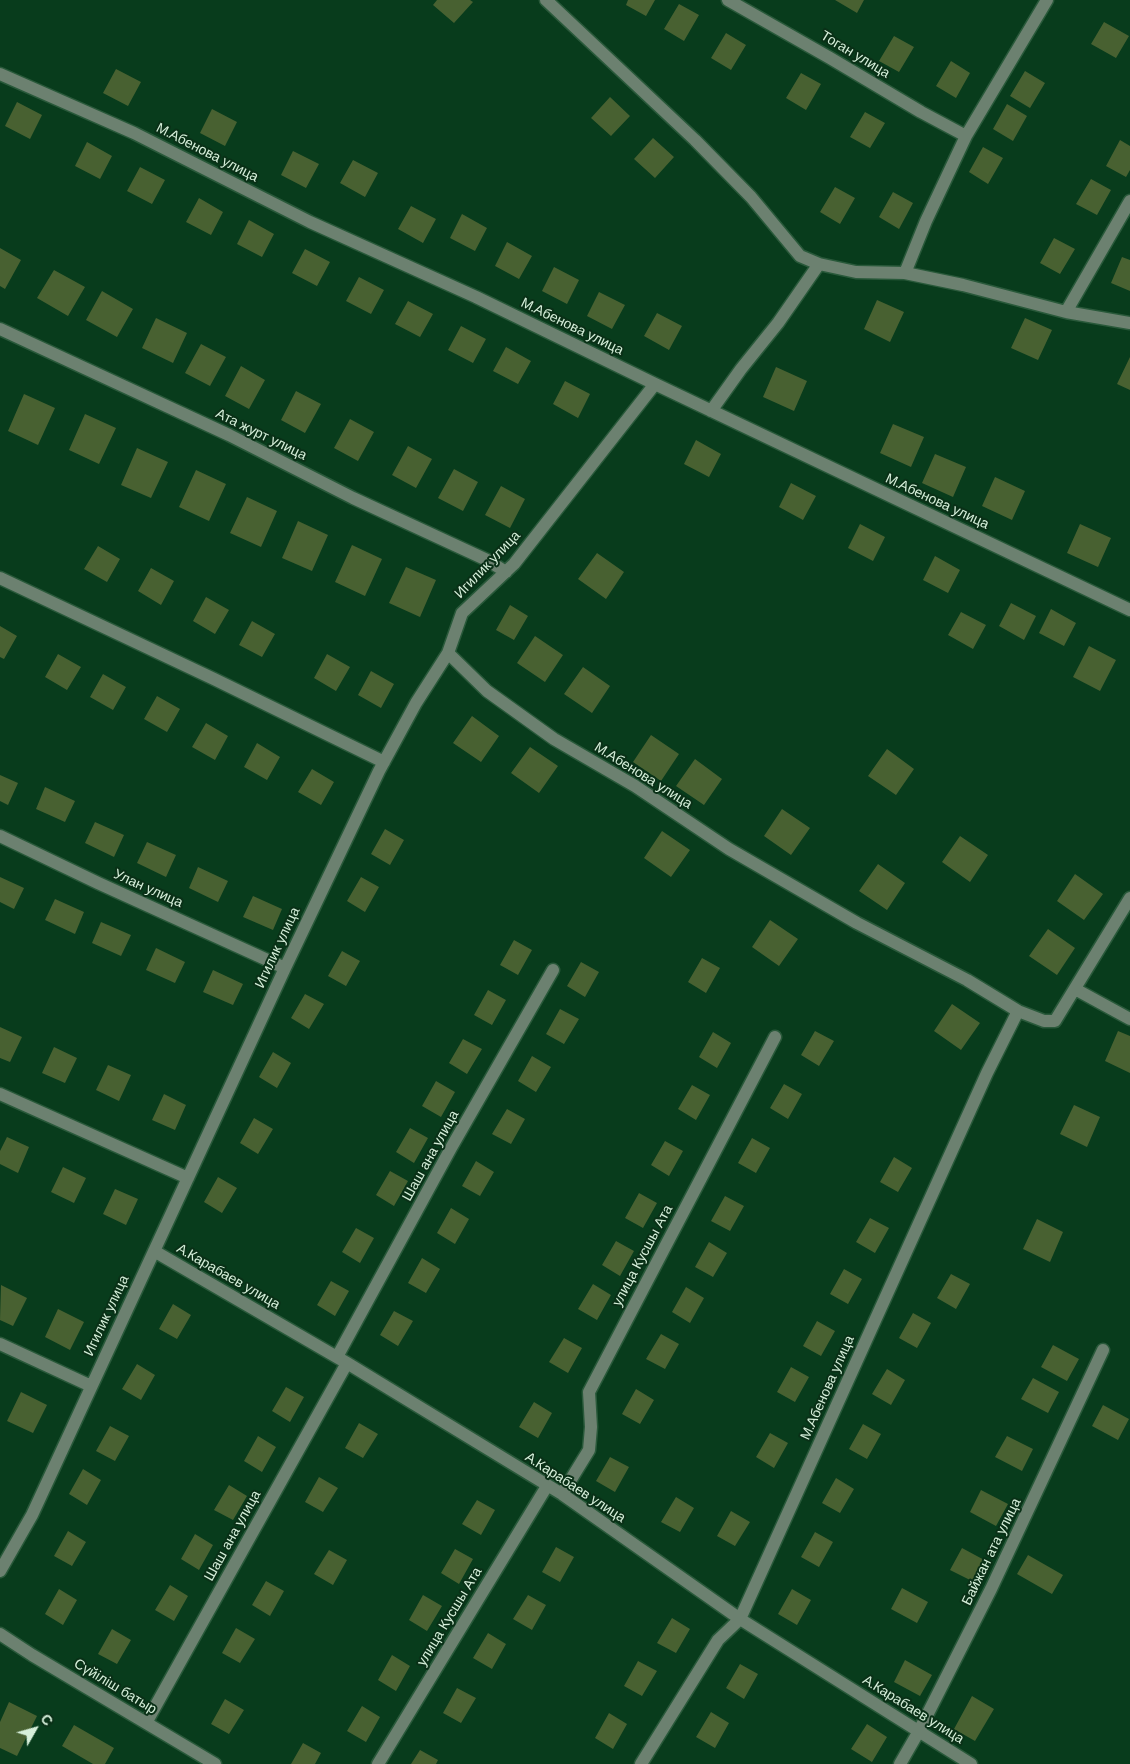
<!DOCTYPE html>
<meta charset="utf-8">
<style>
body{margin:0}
#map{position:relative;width:1130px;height:1764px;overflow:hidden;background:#083c1c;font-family:"DM Sans",sans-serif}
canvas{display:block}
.north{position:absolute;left:10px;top:1704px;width:50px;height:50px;-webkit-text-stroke:4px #0a3017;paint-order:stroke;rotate:52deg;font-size:14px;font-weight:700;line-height:20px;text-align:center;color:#d6efda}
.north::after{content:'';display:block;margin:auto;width:18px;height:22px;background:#d6efda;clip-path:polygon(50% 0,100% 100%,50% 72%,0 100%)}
</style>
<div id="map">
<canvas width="1130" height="1764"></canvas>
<div class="north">С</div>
</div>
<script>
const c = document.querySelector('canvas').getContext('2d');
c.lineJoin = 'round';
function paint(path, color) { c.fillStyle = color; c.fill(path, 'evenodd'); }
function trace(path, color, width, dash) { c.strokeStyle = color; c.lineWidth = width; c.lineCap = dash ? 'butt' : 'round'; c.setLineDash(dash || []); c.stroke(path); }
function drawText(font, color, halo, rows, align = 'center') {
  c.font = font + ' "DM Sans",sans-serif'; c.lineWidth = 4; c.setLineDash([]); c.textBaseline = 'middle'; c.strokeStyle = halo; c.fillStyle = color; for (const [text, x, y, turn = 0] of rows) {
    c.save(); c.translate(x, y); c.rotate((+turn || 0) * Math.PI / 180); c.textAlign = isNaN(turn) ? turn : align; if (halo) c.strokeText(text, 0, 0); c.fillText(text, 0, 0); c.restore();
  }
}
paint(new Path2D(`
 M437 0H470L473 2 454 23 433 5Z
 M628 0H655L646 16 626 5Z
 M835 0H864L857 13Z
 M679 4 699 15 684 41 664 29Z
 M1104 22 1129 36 1116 58 1091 44Z
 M726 33 746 45 731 70 711 58Z
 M894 36 914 47 899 72 879 61Z
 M951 61 970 73 956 98 936 86Z
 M116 69 141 82 128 106 103 93Z
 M1025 71 1045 83 1030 108 1010 96Z
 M801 73 821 84 806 110 786 98Z
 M610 97 630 116 611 136 591 118Z
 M17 102 42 115 30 139 5 126Z
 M1007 104 1027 116 1013 141 993 129Z
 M212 109 237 122 225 146 200 133Z
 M865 112 885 123 870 148 850 137Z
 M653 138 674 157 655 178 634 159Z
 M1120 140 1130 146V170L1126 177 1106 166Z
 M87 142 112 156 100 179 75 166Z
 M983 147 1003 158 988 184 969 172Z
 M293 151 319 164 306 188 281 175Z
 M353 160 378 173 365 197 340 183Z
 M140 167 165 180 152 204 127 191Z
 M1091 179 1111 190 1097 215 1076 204Z
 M835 187 855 198 840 224 820 212Z
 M893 192 913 203 899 229 879 217Z
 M199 198 223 212 211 235 186 222Z
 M411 206 436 219 423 243 398 229Z
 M462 214 487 228 475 251 450 238Z
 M249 220 274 234 262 257 237 244Z
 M1054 238 1075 249 1060 274 1040 263Z
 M507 242 532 256 519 279 495 266Z
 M0 248 21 260 5 289 0 286Z
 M305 249 330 262 317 286 292 273Z
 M1122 257 1130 260V291L1111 283Z
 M554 267 579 280 567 304 542 291Z
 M54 270 85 287 68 316 37 298Z
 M359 277 384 290 371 314 346 301Z
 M102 291 133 309 117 337 86 320Z
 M599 292 625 305 612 329 587 316Z
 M877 300 904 312 890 342 864 329Z
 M408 301 433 314 420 337 395 324Z
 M657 313 682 326 669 350 644 336Z
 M156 318 187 333 173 363 142 348Z
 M1025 318 1052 330 1038 360 1011 348Z
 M461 326 486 339 473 363 448 350Z
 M201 344 226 357 210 386 185 373Z
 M506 347 531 361 518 384 493 371Z
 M1130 357V390L1117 384Z
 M241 366 265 380 249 409 225 396Z
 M776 367 807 381 794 411 763 397Z
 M565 381 590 394 578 418 553 404Z
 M296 391 321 404 305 433 281 420Z
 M24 394 55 408 38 445 8 431Z
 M85 414 116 428 99 464 69 450Z
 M350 419 374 432 358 461 334 448Z
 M893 424 924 437 911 467 880 453Z
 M696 440 721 454 709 477 684 464Z
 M408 446 432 459 416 488 392 475Z
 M137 448 168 462 151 498 121 485Z
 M935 454 966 467 953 497 922 483Z
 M454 469 478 482 463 511 438 498Z
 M196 470 226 484 209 521 179 507Z
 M995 477 1025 491 1012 520 982 506Z
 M791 483 816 496 803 520 779 507Z
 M501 486 525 499 510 528 485 515Z
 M247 497 277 511 261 547 230 533Z
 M298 521 328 535 312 571 282 558Z
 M860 524 885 537 873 561 848 548Z
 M1080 524 1111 538 1098 567 1067 553Z
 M352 545 382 559 365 596 335 582Z
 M98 546 120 559 107 582 84 569Z
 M597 553 624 572 606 599 578 579Z
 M935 556 960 570 948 593 923 580Z
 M406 567 436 580 420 617 389 603Z
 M151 568 174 581 161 605 138 591Z
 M206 597 229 610 215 634 193 621Z
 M1011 603 1036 616 1024 640 999 626Z
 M510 605 528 616 514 640 496 630Z
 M1051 609 1076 623 1064 646 1039 633Z
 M961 612 986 625 973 649 948 635Z
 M252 621 275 634 262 657 239 645Z
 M0 626 17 636 4 659 0 657Z
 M535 636 563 655 545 682 517 663Z
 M1089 646 1116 660 1100 691 1073 677Z
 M58 654 81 667 67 690 45 677Z
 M327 654 350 667 336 691 314 678Z
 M583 667 610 686 592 713 564 694Z
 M371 671 394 684 381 708 358 695Z
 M103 674 126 687 113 710 90 697Z
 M157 696 180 709 167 732 144 719Z
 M472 716 499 736 481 762 453 743Z
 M206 723 228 736 215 760 192 747Z
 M651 735 679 754 661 781 633 762Z
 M257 743 280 757 267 780 244 767Z
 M530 747 558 766 539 793 511 773Z
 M887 749 914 769 896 795 868 776Z
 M695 759 722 779 704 805 676 786Z
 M312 769 334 782 321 805 298 792Z
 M0 775 18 783 8 805 0 801Z
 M45 787 75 801 65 822 36 809Z
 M782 809 810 828 791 855 764 836Z
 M95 822 124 835 114 857 85 843Z
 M385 829 404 840 390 865 371 854Z
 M662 831 690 850 671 877 644 858Z
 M960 836 988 855 970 882 942 862Z
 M147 842 176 855 166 877 137 863Z
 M878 864 905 883 887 910 859 891Z
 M198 867 228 881 218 902 189 888Z
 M1075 874 1103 894 1084 920 1057 901Z
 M0 877 24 888 14 909 0 902Z
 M361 877 379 887 365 912 347 901Z
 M253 896 282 909 273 930 243 917Z
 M55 899 84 912 75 934 45 920Z
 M770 920 798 939 779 966 752 947Z
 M101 922 131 935 121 956 92 943Z
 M1048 929 1075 948 1057 975 1029 956Z
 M514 940 532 950 518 975 500 965Z
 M156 948 185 962 175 983 146 970Z
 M342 951 360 961 346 986 328 976Z
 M702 958 720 968 706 993 688 982Z
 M581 962 599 972 585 997 567 986Z
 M213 970 243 984 233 1005 203 992Z
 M488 990 506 1000 492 1025 474 1015Z
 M305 994 324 1004 309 1029 291 1018Z
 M952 1004 980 1023 961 1050 934 1031Z
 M560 1009 579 1019 564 1044 546 1034Z
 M0 1027 22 1037 10 1062 0 1058Z
 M815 1031 834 1041 819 1066 801 1055Z
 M1118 1031 1130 1036V1073L1105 1061Z
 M713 1032 731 1043 717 1068 699 1057Z
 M463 1039 482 1049 467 1074 449 1063Z
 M54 1047 77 1058 65 1083 42 1073Z
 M273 1052 291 1063 277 1088 259 1077Z
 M532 1056 551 1067 536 1092 518 1081Z
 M108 1065 131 1075 119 1101 96 1090Z
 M436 1081 455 1092 441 1117 422 1106Z
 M784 1084 802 1094 788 1119 770 1108Z
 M692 1085 710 1095 696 1120 678 1109Z
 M164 1094 186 1105 175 1130 152 1120Z
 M1074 1105 1100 1117 1087 1147 1060 1134Z
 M507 1109 525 1119 511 1144 492 1134Z
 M254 1118 273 1129 258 1154 240 1143Z
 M410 1128 428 1138 414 1163 396 1152Z
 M7 1137 29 1147 18 1173 0 1164V1151Z
 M752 1138 770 1148 756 1173 738 1163Z
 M665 1141 683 1151 669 1176 651 1165Z
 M894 1157 912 1168 898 1192 880 1182Z
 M476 1161 494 1172 480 1196 462 1186Z
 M63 1167 86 1178 74 1203 51 1192Z
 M390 1171 408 1181 394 1206 376 1195Z
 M218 1177 237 1188 222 1213 204 1202Z
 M115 1189 138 1199 126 1225 103 1214Z
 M639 1193 657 1203 643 1228 625 1218Z
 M725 1196 744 1206 730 1231 711 1221Z
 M451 1208 469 1219 455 1244 437 1233Z
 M870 1218 889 1228 875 1253 856 1242Z
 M1037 1219 1063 1232 1050 1262 1023 1249Z
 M356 1228 374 1238 360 1263 342 1252Z
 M616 1241 634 1251 620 1276 602 1265Z
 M709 1242 727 1253 713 1277 695 1267Z
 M422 1258 440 1269 426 1293 408 1283Z
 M844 1269 862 1279 848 1304 830 1294Z
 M951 1274 970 1284 956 1309 937 1298Z
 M331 1281 349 1291 335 1316 317 1305Z
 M593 1284 611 1295 597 1320 578 1309Z
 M1 1285 27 1298 13 1326 0 1320Z
 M686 1287 704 1298 690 1323 672 1312Z
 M173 1304 191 1315 177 1339 159 1329Z
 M58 1309 84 1322 70 1350 45 1337Z
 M394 1311 413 1321 398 1346 380 1335Z
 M913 1313 931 1323 917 1348 899 1338Z
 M817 1321 835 1331 821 1356 803 1346Z
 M661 1334 679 1344 665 1369 646 1359Z
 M564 1338 582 1348 568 1373 549 1362Z
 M1053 1345 1079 1359 1067 1381 1041 1367Z
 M137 1364 155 1375 141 1400 122 1389Z
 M791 1367 809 1377 795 1402 777 1392Z
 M887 1369 905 1380 891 1405 872 1394Z
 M1033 1378 1059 1392 1048 1413 1021 1399Z
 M286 1387 304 1397 290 1422 272 1411Z
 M636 1389 654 1400 640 1424 622 1414Z
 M21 1392 47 1405 33 1433 7 1421Z
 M534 1402 552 1413 538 1438 519 1427Z
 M1103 1405 1129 1419 1118 1440 1092 1426Z
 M359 1423 378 1434 363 1458 345 1448Z
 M863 1424 881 1434 867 1459 849 1449Z
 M110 1426 129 1436 115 1461 96 1451Z
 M770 1433 788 1443 774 1468 756 1457Z
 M258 1436 276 1447 262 1472 244 1461Z
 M1007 1436 1033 1449 1022 1471 995 1457Z
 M610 1457 629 1467 615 1492 596 1481Z
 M83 1469 101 1480 87 1505 69 1494Z
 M319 1477 338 1488 323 1512 305 1502Z
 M836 1478 854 1489 840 1513 822 1503Z
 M229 1485 247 1496 233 1520 214 1510Z
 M981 1490 1008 1504 996 1526 970 1512Z
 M676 1497 694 1508 680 1532 661 1522Z
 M477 1500 495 1510 481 1535 462 1524Z
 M731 1511 750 1522 735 1546 717 1536Z
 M68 1531 86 1542 72 1566 54 1556Z
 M815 1532 833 1542 819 1567 801 1557Z
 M195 1534 213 1545 199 1570 181 1559Z
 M556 1547 574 1557 560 1582 542 1572Z
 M962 1548 988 1562 976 1583 950 1570Z
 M455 1549 473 1559 459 1584 441 1573Z
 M329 1550 347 1560 333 1585 314 1574Z
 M1028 1555 1063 1575 1052 1594 1017 1574Z
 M266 1581 284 1591 270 1616 252 1605Z
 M170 1585 188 1596 174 1621 155 1610Z
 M902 1588 928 1602 917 1623 891 1609Z
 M59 1589 77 1600 63 1625 45 1614Z
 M792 1589 811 1600 797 1625 778 1614Z
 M423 1595 442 1606 427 1631 409 1620Z
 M528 1595 546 1605 532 1630 513 1619Z
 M672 1618 690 1629 676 1653 657 1643Z
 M236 1628 255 1639 240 1663 222 1653Z
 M112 1629 131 1640 117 1664 98 1654Z
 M488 1633 506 1644 492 1669 473 1658Z
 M392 1655 410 1666 396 1691 378 1680Z
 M905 1660 932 1675 920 1696 894 1682Z
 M638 1661 657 1671 642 1696 624 1686Z
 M740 1664 758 1674 744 1699 726 1688Z
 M457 1688 476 1698 461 1723 443 1713Z
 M972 1696 994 1709 975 1741 954 1729Z
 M225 1699 244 1710 229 1734 211 1724Z
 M9 1702 37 1716 17 1756 0 1748V1722Z
 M362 1706 380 1717 366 1742 347 1731Z
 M711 1712 729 1723 715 1748 696 1737Z
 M609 1713 627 1724 613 1749 595 1738Z
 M867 1724 887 1737 872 1762 851 1749Z
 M74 1725 114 1748 105 1764H93L62 1746Z
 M303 1743 321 1753 315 1764H291Z
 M420 1750 438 1760 436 1764H411Z`), '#486131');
const minor = new Path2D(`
 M546 0 695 140 751 197 800 256 819 264 856 272 905 273 963 285 1066 312 1130 323
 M728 0 830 58 921 112 966 136
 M0 74 134 133 310 222 476 297 655 384 1130 610
 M905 273 926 221 966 136 1047 0
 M1066 312 1130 201
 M0 329 229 435 353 498 487 560 506 572
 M711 411 741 369 778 323 819 264
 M0 578 214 679 384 762
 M448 653 487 691 554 739 635 786 729 849 857 923 967 980 1018 1011 1044 1021H1055L1130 898
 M0 836 98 883 285 968
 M1075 989 1130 1019
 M0 1094 188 1178
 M154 1251 347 1363 562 1494 740 1619 971 1764
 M0 1344 91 1386
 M337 1357 451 1148 553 970
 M562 1494 589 1450 591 1427 589 1392 775 1037
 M0 1571 32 1515 285 968 379 771 416 703 448 653 462 613 514 564 655 384
 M0 1634 32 1655 215 1764
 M146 1723 347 1363
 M378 1764 547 1486
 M641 1764 718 1640 740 1619 987 1073 1018 1011
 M900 1764 919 1731 991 1589 1103 1350`);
trace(minor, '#29593a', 15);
trace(minor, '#6c8170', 12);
drawText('14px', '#d6efda', '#0a3017', [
 ["Тоган улица",855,55,31],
 ["М.Абенова улица",207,153,27],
 ["М.Абенова улица",572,327,26],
 ["Ата журт улица",261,435,26],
 ["М.Абенова улица",937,502,25],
 ["Игилик улица",488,565,-46],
 ["М.Абенова улица",643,776,32],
 ["Улан улица",148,889,24],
 ["Игилик улица",278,948,-65],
 ["Шаш ана улица",431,1156,-61],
 ["улица Кусшы Ата",643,1256,-62],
 ["А.Карабаев улица",228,1277,30],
 ["Игилик улица",107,1316,-65],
 ["М.Абенова улица",828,1388,-66],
 ["А.Карабаев улица",575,1488,33],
 ["Шаш ана улица",233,1536,-61],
 ["Байжан ата улица",992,1552,-64],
 ["улица Кусшы Ата",450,1617,-59],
 ["Сүйіліш батыр",115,1687,31],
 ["А.Карабаев улица",913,1710,32]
]);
</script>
